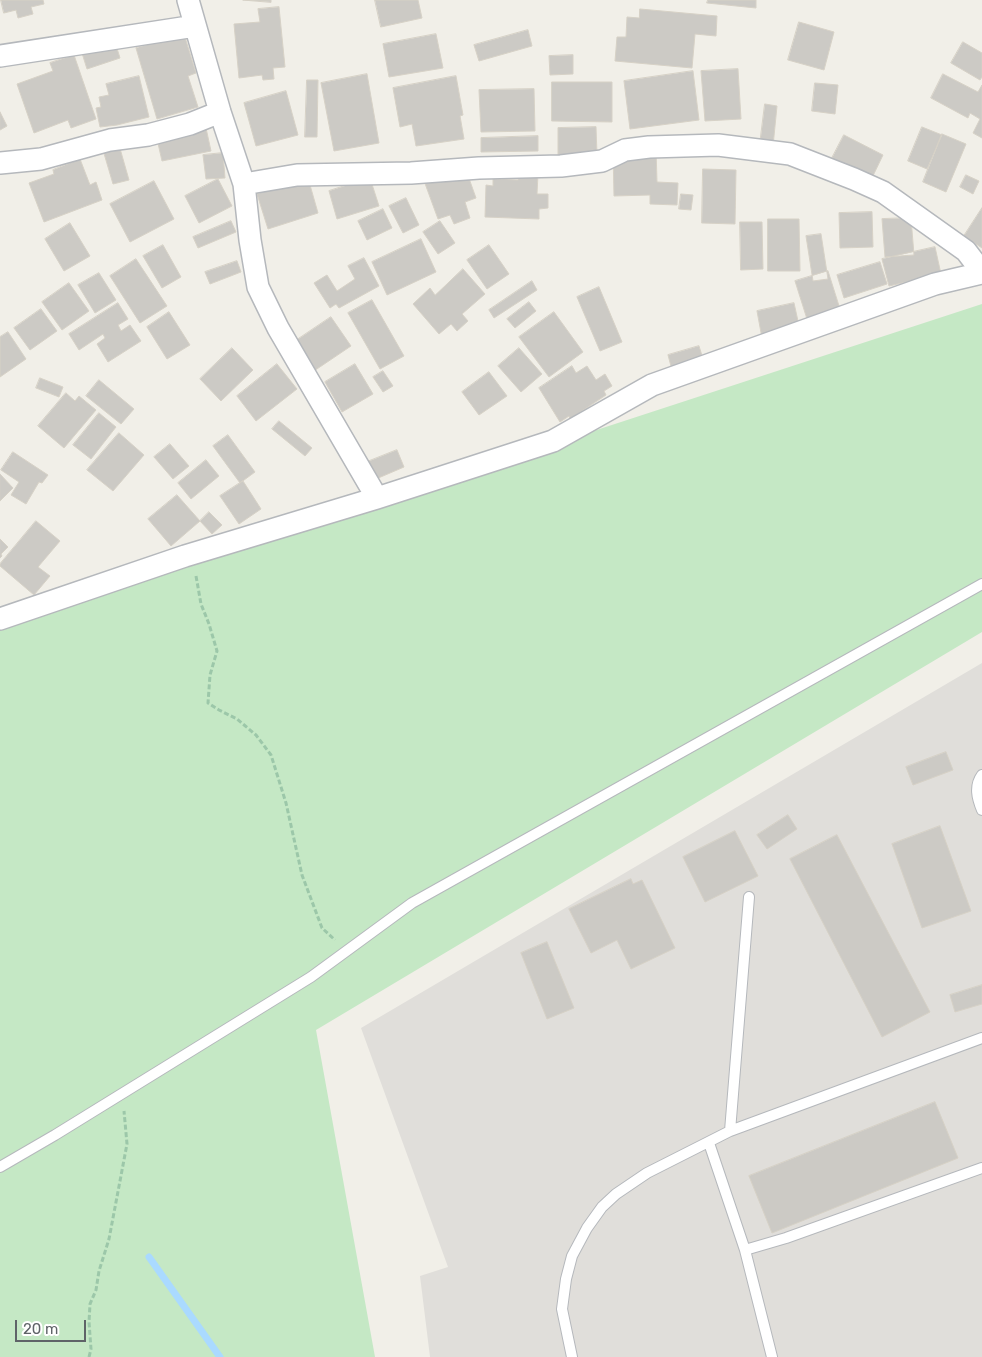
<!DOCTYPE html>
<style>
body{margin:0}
#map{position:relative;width:982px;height:1357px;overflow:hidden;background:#f1efe8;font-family:Rubik,sans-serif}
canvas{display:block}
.scale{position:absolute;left:15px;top:1320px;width:71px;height:22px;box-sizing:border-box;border:2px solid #5f6368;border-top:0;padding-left:6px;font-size:15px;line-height:18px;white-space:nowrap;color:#5f6368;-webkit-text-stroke:4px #fff;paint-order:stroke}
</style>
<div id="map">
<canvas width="982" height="1357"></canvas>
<div class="scale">20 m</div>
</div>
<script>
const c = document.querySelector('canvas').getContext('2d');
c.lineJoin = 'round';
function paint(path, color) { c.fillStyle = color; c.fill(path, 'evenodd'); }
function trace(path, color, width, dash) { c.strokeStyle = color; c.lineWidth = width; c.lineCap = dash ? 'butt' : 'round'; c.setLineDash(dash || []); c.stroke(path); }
paint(new Path2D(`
 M982 663V1357H430L420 1276 448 1267 361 1028Z`), '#e0deda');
paint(new Path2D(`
 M982 304V632L316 1030 375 1357H0V625Z`), '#c5e8c5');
trace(new Path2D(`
 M149 1257 220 1357`), '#aadaff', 7);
const building = new Path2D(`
 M1 0H43L44 4 31 7 33 14 18 18 16 10 4 13Z
 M243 0H271V2Z
 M375 0H418L422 18 381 27Z
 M708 0H756V8L707 3Z
 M279 7 285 67 273 68 274 79 263 80 262 75 239 78 234 24 260 22 258 9Z
 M640 9 717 16 716 36 695 34 692 68 615 61 617 37H626L627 17 639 18Z
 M799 22 834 32 824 70 788 60Z
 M528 30 532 46 479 61 474 45Z
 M184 34 196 73 188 76 198 107 157 119 136 48Z
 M436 34 443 68 389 77 383 44Z
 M115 42 120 58 87 69 82 53Z
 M963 42 982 53V77L980 80 951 63Z
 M74 55 96 119 71 128 68 120 34 133 17 84 53 71 50 63Z
 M573 55V74L550 75 549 56Z
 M738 69 741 119 705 121 701 71Z
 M693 71 699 120 630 129 624 81Z
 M367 74 379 143 334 151 321 83Z
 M943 74 978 92 982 85V138L973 133 980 119 970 113 968 118 931 98Z
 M139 76 149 117 117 125 100 127 96 108 101 107 99 97 109 95 106 84Z
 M456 76 463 115 460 116 464 139 416 146 412 124 400 127 393 88Z
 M307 80H318L317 137H305Z
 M552 82H612V122L552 121Z
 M815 83 838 85 835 114 812 111Z
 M534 89 535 131 481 132 479 90Z
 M286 91 298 135 256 146 244 103Z
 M765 104 777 106 773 146 760 144Z
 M0 112 7 126 0 130Z
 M596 127 597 155H558V128Z
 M922 127 942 135 927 169 908 161Z
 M206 128 211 151 162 161 157 139Z
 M942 134 966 144 946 192 923 182Z
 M844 135 883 155 870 182 830 162Z
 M538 136V151L481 152V138Z
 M119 145 129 180 113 184 103 150Z
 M656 149 657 182 678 183 677 205 650 204V195L614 196 613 151Z
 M223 153 225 178 206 179 203 155Z
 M80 159 90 185 96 182 102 200 44 222 29 183 54 174 53 170Z
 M703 169 736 170 735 224 702 223Z
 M466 170 476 198 465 202 470 218 454 224 450 215 438 219 423 178Z
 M518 174H538L537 194H548V208L539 209V219L485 217 486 185 493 186V179L518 180Z
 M966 175 979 181 973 194 960 187Z
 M308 178 318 213 268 229 257 194Z
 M370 178 379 206 337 219 329 191Z
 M218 179 232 206 199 223 185 196Z
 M154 181 174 219 130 242 110 204Z
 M681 194 693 195 691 210 679 209Z
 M406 198 419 225 403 233 389 206Z
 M982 208V248L964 236Z
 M383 209 392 228 367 240 358 221Z
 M872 212 873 247 840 248 839 213Z
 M911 218 914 255 885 257 882 219Z
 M768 219H799L800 271H768Z
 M231 221 236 232 198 248 193 237Z
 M440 221 455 243 438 254 423 232Z
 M740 222H762L763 269 741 270Z
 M70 223 90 256 64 271 45 239Z
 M821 234 828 279 813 281 806 236Z
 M421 239 436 272 387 295 372 262Z
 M163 245 181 277 162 288 143 256Z
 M489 245 509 274 487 289 467 260Z
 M935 247 941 274 889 286 882 259Z
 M364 258 379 286 339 308 336 304 330 308 314 283 327 275 337 291 355 279 348 266Z
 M136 259 167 306 140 323 110 276Z
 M237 261 241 272 210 284 205 272Z
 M880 262 887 284 844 298 837 275Z
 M463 269 485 294 462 314 468 321 457 331 451 324 439 334 413 304 430 288 435 295Z
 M828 271 840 309 807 319 795 281Z
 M99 273 116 300 95 313 78 285Z
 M532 281 537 290 494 318 489 310Z
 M69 283 89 311 62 330 42 302Z
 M599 287 622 342 600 351 577 297Z
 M372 300 404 356 380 369 348 313Z
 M529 302 536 311 515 328 507 319Z
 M118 303 128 319 118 325 121 331 130 325 141 341 108 362 97 344 105 338 103 334 79 350 69 334Z
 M794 303 800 330 762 338 757 311Z
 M41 309 57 331 30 350 14 328Z
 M169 312 190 345 167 359 147 327Z
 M554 312 583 352 549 377 519 337Z
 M331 317 351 346 308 375 288 346Z
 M8 332 26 359 0 377V337Z
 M699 346 704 362 672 370 668 355Z
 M232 348 253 370 221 401 200 379Z
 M519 348 542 374 521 392 498 366Z
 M277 364 297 389 256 421 237 396Z
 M355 364 373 394 342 412 325 382Z
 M572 366 576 373 587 366 596 380 605 374 612 386 604 391 606 395 570 419 569 416 560 422 539 388Z
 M383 371 393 386 383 392 373 377Z
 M489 372 507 396 479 415 462 392Z
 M40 378 63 387 59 397 36 388Z
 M99 380 134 409 121 424 86 396Z
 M66 393 75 401 79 396 96 410 64 448 38 426Z
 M99 413 116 427 91 459 73 445Z
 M279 421 312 448 305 456 272 429Z
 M119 433 144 455 113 491 87 470Z
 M228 435 255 472 240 483 213 446Z
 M170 444 189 466 173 479 154 457Z
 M397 450 404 467 369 482 362 464Z
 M13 452 48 475 42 483 39 482 26 504 11 495 19 482 1 470Z
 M206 460 219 476 191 499 178 483Z
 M0 474 13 488 0 501Z
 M243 481 261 509 239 524 220 496Z
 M177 495 200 521 171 546 148 519Z
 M209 512 222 525 212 534 200 521Z
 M36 521 60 541 38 567 50 576 34 595 0 566V564Z
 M0 539 8 547 1 554 2 556 0 558Z
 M946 752 953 770 913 785 906 767Z
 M788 815 797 829 767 849 757 835Z
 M940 826 971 911 922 928 892 844Z
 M735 831 758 876 705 902 683 857Z
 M837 835 930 1012 882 1037 790 859Z
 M631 879 633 884 642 880 675 948 631 969 617 940 591 953 569 909Z
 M547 942 574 1008 547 1019 521 953Z
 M982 985V1004L955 1012 950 995Z
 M935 1102 958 1158 772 1233 749 1176Z`);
paint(building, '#cccac5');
trace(building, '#d6d1c6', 1);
const service = new Path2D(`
 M982 775C974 786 977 798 982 810
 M730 1131 749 897
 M709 1143 745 1250 772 1357
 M0 1167 55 1135 311 977 412 903 982 584
 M745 1250 786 1238 982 1168
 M572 1357 562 1309 566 1279 572 1256 587 1228 602 1207 616 1194 647 1173 730 1131 982 1038`);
const minor = new Path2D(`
 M188 0 220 112 244 184 250 240 258 287 278 328 377 498
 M0 56 195 26
 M0 163 41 159 110 140 148 135 190 124 220 112
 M244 184 297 175 411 173 479 168 561 166 602 161 625 150 649 147 718 145 790 154 854 179 883 192 966 251 982 272
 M0 619 185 556 377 498 553 441 652 385 935 284 982 273`);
trace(service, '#b5b8bc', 12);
trace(minor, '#b5b8bc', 24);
trace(new Path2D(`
 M196 576 201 604 209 624 217 651 210 675 208 703 219 710 237 719 256 735 271 755 286 803 302 875 322 928 335 940
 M89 1357 91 1349 89 1322 90 1304 96 1290 99 1271 109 1239 127 1144 124 1111`), '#9cc7a9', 3, [5, 2.5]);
trace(service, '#fff', 10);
trace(minor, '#fff', 21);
</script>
